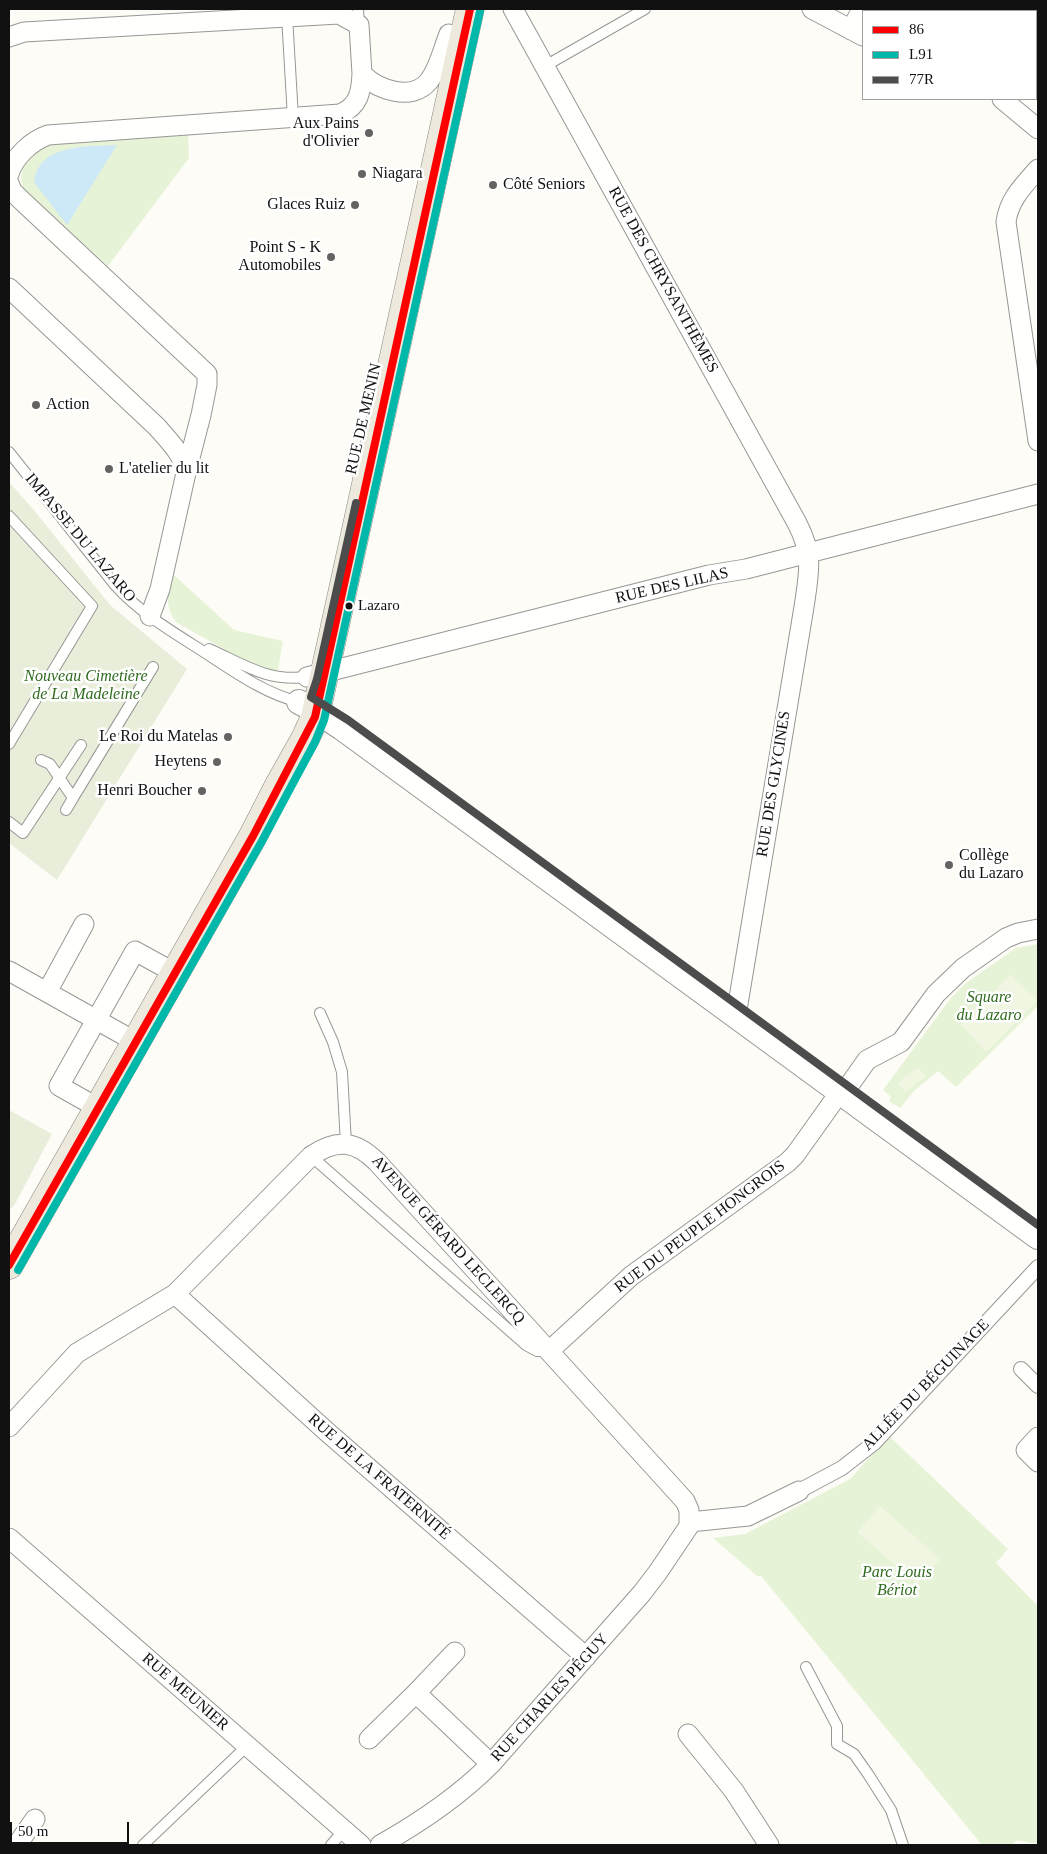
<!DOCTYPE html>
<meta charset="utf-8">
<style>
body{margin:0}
#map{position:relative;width:1047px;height:1854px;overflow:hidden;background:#fdfcf7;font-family:"Times New Roman",serif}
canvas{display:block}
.frame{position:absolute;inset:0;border:10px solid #111;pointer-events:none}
.legend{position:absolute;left:862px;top:10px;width:175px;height:90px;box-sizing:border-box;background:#fff;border:1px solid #a0a0a0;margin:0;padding:6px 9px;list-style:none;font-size:15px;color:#111}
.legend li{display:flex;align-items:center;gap:10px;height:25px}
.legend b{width:25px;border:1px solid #a0a0a0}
.scale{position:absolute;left:10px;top:1822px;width:119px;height:22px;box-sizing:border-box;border:2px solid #111;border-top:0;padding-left:6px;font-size:15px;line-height:18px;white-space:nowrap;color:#111;-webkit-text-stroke:4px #fff;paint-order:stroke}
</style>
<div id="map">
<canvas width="1047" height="1854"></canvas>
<div class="frame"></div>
<ul class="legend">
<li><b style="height:6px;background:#fe0000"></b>86</li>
<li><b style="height:6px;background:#00b8aa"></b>L91</li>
<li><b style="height:6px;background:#4c4c4c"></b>77R</li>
</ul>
<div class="scale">50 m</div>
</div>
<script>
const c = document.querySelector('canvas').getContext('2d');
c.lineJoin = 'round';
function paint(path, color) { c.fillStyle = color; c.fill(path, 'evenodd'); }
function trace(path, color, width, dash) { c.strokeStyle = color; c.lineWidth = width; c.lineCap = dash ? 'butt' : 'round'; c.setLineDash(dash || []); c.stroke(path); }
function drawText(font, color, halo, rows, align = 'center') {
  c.font = font + ' "Times New Roman",serif'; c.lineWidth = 5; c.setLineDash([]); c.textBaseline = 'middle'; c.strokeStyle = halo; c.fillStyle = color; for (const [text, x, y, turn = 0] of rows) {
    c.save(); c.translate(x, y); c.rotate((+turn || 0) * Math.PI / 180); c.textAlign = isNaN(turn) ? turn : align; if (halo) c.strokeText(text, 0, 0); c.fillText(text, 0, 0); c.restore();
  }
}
paint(new Path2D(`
 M188 133 189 158 108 266 24 192 21 178 23 164 45 144Z
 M173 574 234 630 283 641 278 670 269 671 254 666 176 622C164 606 168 592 173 574Z
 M1038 944V1006L956 1087 938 1071 914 1091 900 1108 889 1101 891 1097 883 1090 950 999 966 983 1016 948Z
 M889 1436 1008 1549 996 1563 1038 1606V1843C1029 1845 1024 1839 1015 1841L1012 1845H982L761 1576H757L713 1538 745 1534 850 1479Z`), '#e7f3d7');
paint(new Path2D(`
 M9 482 33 509 110 605 187 669 57 880 9 843Z
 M9 1110 52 1134 14 1206 9 1210Z`), '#e9eedb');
paint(new Path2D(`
 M1011 974 1038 1001 986 1052 961 1025Z
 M918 1067 926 1076 905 1092 897 1083Z
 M880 1506 940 1559 917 1584 857 1532Z`), '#f0f6e1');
paint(new Path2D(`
 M117 145 67 225 34 182C39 143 88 147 117 145Z`), '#cde8f7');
const service = new Path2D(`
 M358 9 359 25
 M287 16 293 118
 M545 66 645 9
 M9 452 115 585C139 612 171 631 201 650 232 670 263 693 299 702
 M9 516 92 606 9 744
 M209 649C243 664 267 682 307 677
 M41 760 50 764 73 798 66 810
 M73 798 153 667
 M9 822 23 833 81 745
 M320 1013 333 1042 342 1072 346 1144
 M311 1156 526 1345 537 1351H549
 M806 1667 837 1726V1744L854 1754 868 1774 891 1810 903 1845
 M143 1845 247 1746
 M331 1845 344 1830`);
const pedestrian = new Path2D(`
 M1021 1369 1038 1386
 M799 1491 842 1468 874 1443 1038 1267`);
const minor = new Path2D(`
 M513 9 797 523C814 556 809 572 804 607L736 1016
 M812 9 863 36
 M958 11 960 9
 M851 30 862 9
 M9 37 24 32 339 14 359 25 362 74C378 90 412 102 429 81 439 68 443 49 449 34
 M1002 99 1038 129
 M1038 169C1024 185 1009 199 1006 222L1038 441
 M9 174C14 157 31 141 48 135L340 114C359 106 361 92 362 74
 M9 183 12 191 20 199 207 374V385L201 415 186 473 160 589 150 616
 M9 288 157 427C170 442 183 454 186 473
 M307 677 709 575 746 569 1038 494
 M9 971 136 1042
 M47 992 84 924
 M843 1094 867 1060 901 1042 936 994 963 968 1006 938 1018 933 1038 929
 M98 1108 59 1086 135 951 175 973
 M175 1294 326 1431 586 1657
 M549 1351 631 1276 788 1162 795 1155 840 1092
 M9 1427 77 1353 175 1294 311 1156C337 1138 356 1141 377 1162L685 1501 689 1510V1526L658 1572 642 1593 491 1764C458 1797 421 1822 380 1845
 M1038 1437 1026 1450 1038 1462
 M690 1522 748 1516 799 1491
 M9 1538 361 1845
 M455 1652 416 1693 491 1764
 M688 1734 734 1791 769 1845
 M369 1739 416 1693
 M17 1845 35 1819`);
const tertiary = new Path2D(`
 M299 702 316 711 342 728 1038 1237`);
const primary = new Path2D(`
 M9 1265 253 836 278 787 306 737 315 717 470 9`);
trace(service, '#979795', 12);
trace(pedestrian, '#979795', 16);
trace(minor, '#979795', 21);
trace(tertiary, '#979795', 26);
trace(primary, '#858482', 29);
trace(service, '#fffffe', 10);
trace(pedestrian, '#fffffe', 14);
trace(minor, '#fffffe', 19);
trace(tertiary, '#fffffe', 24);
trace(primary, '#ede9dc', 28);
trace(new Path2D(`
 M9 1265 253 836 315 717 470 9`), '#fe0000', 8);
trace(new Path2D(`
 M18 1270 262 841 315 742 324 720 480 11`), '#00b8aa', 8);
trace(new Path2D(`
 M356 503 317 679 311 697 348 720 1038 1225`), '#4c4c4c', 8);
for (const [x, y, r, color] of [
 [369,133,5,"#646362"],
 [362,174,5,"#646362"],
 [493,185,5,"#646362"],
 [355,205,5,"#646362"],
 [331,257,5,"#646362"],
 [36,405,5,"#646362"],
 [109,469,5,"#646362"],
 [349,606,4.5,"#111"],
 [228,737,5,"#646362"],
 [217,762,5,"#646362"],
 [202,791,5,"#646362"],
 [949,865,5,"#646362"]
]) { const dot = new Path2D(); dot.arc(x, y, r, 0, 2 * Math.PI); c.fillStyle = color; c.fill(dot); trace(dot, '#fff', 2); }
drawText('15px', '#111', '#fff', [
 ["Lazaro",358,606]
], 'left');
drawText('16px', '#111', '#fff', [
 ["Aux Pains",359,124],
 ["d'Olivier",359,142],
 ["Niagara",372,174,"left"],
 ["Côté Seniors",503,185,"left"],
 ["Glaces Ruiz",345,205],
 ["Point S - K",321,248],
 ["Automobiles",321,266],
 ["Action",46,405,"left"],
 ["L'atelier du lit",119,469,"left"],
 ["Le Roi du Matelas",218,737],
 ["Heytens",207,762],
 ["Henri Boucher",192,791],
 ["Collège",959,856,"left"],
 ["du Lazaro",959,874,"left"]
], 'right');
drawText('16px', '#111', '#fff', [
 ["RUE DES CHRYSANTHÈMES",663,280,61],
 ["RUE DE MENIN",364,419,-77],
 ["IMPASSE DU LAZARO",80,538,50],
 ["RUE DES LILAS",672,586,-13],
 ["RUE DES GLYCINES",774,784,-81],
 ["RUE DU PEUPLE HONGROIS",700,1227,-37],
 ["AVENUE GÉRARD LECLERCQ",448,1240,48],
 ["ALLÉE DU BÉGUINAGE",926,1385,-46],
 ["RUE DE LA FRATERNITÉ",379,1477,41],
 ["RUE MEUNIER",185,1692,41],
 ["RUE CHARLES PÉGUY",550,1698,-48]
]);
drawText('italic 16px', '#2f6b1f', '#fff', [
 ["Nouveau Cimetière",86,677],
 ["de La Madeleine",86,695],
 ["Square",989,998],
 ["du Lazaro",989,1016],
 ["Parc Louis",897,1573],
 ["Bériot",897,1591]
]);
</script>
